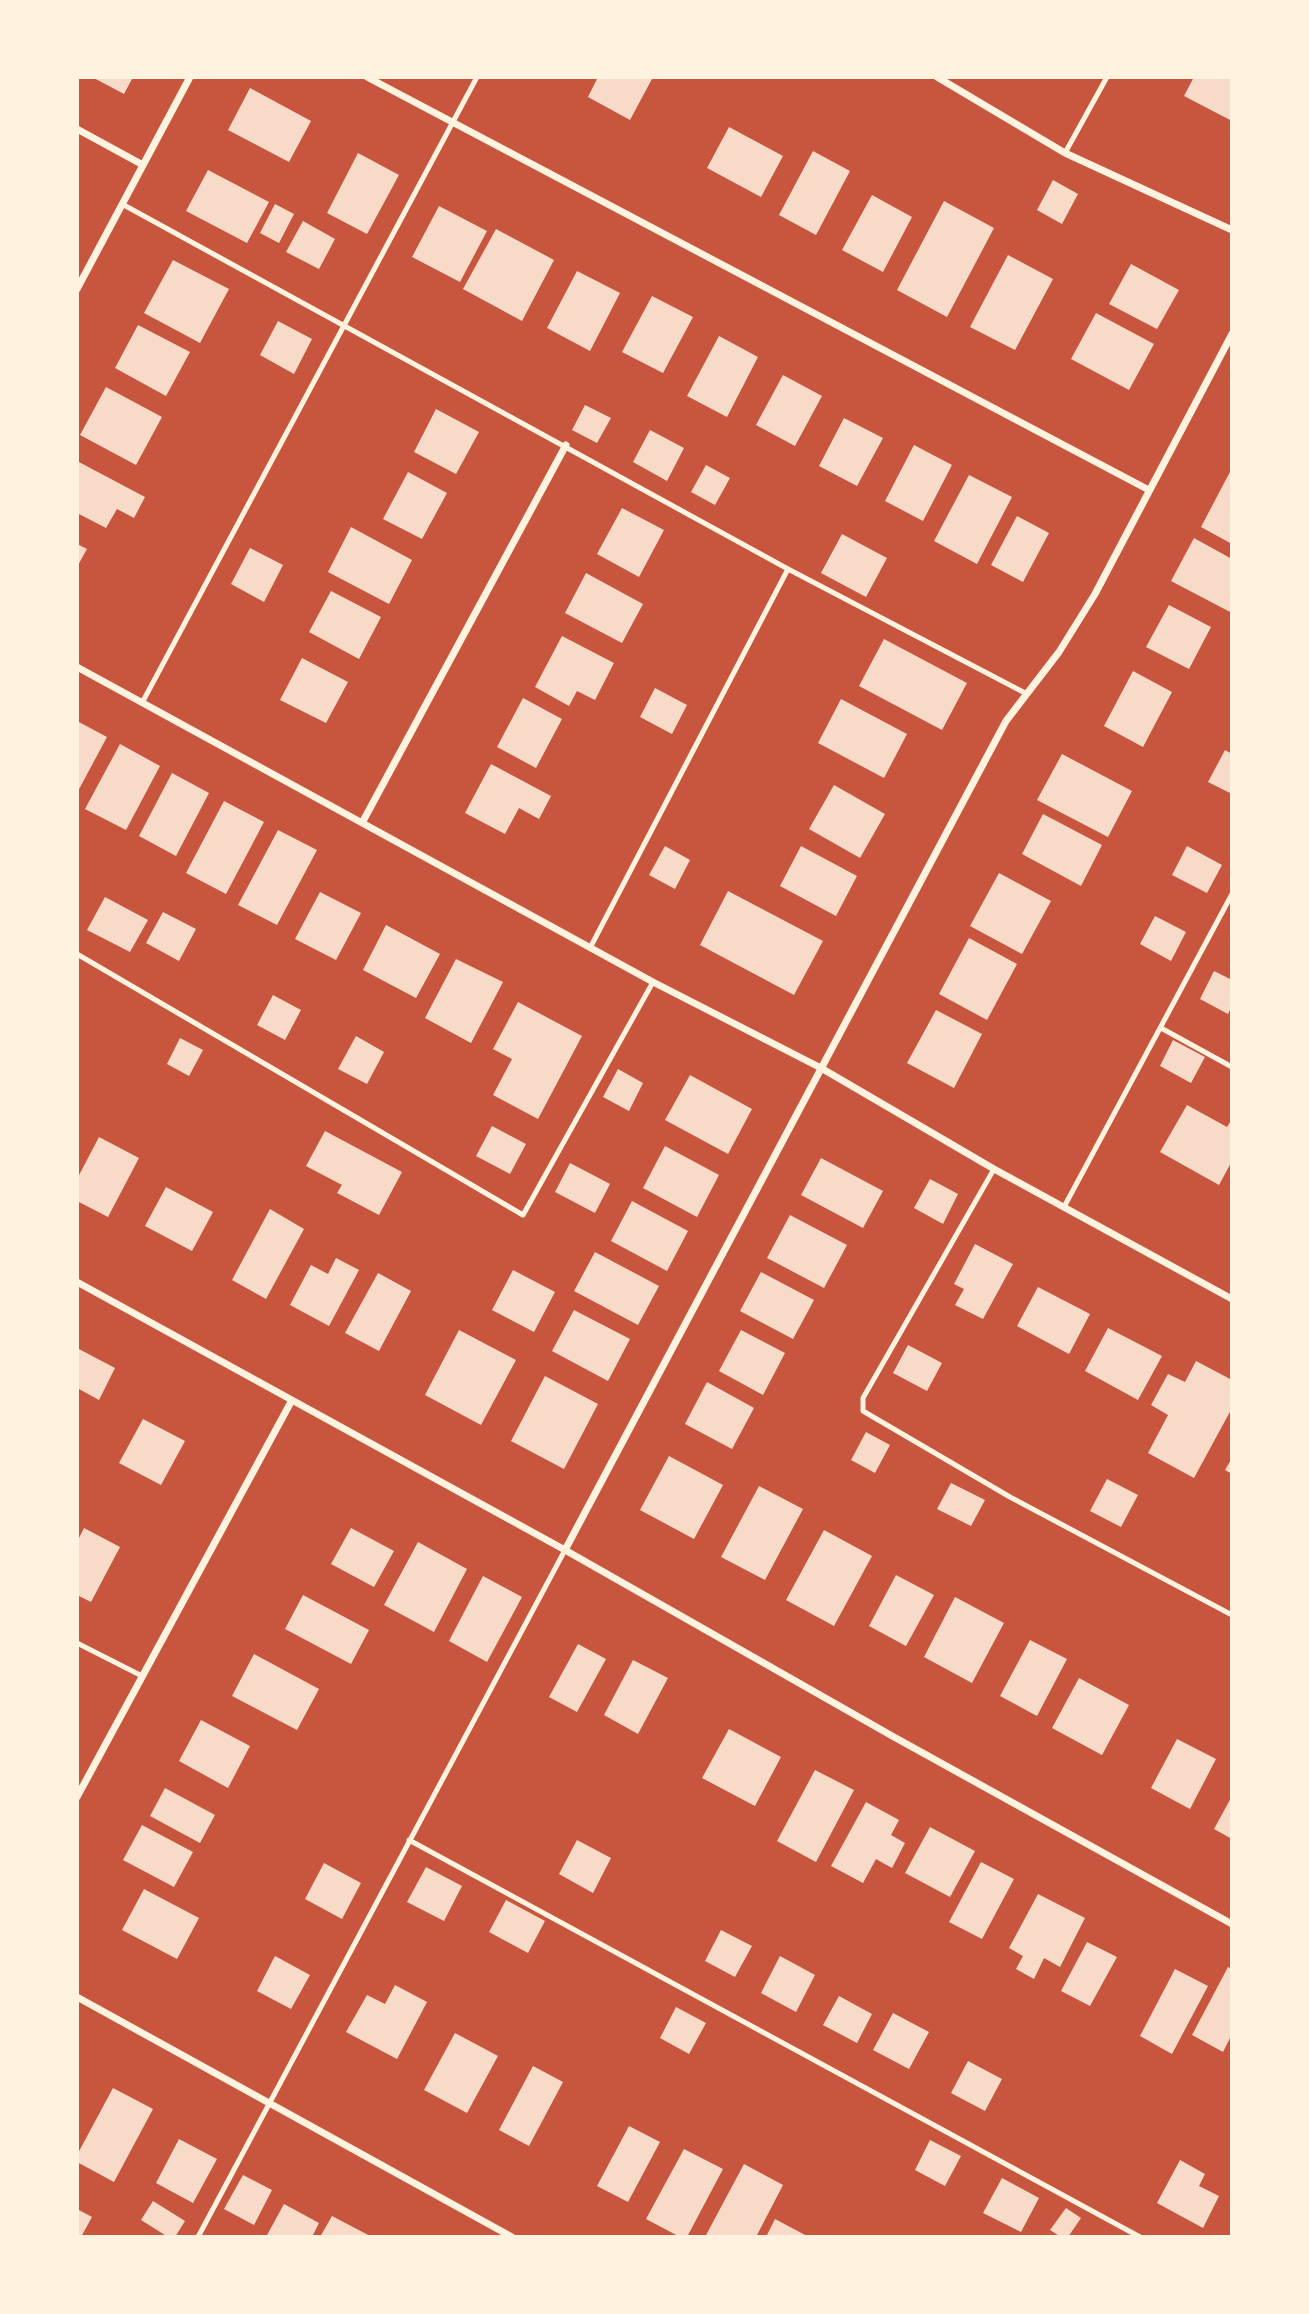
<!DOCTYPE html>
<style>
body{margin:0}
#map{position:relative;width:1309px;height:2314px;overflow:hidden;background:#c8553d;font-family:Ubuntu,sans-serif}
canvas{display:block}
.frame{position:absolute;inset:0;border:79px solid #fff3e0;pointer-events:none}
</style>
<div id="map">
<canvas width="1309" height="2314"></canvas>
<div class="frame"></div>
</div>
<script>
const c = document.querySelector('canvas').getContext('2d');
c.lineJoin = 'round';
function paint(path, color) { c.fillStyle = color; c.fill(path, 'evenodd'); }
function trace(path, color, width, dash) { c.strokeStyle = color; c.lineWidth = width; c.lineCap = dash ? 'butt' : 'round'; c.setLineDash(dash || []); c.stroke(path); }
paint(new Path2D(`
 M92 77H133L124 94Z
 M598 77H653L630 120 588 97Z
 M1194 77H1232V121L1184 96Z
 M250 88 311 121 289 162 228 130Z
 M729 127 783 156 761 197 707 168Z
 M813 151 850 171 816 235 779 215Z
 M358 153 399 175 367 234 327 213Z
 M208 170 269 202 247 243 186 211Z
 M1053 180 1078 194 1062 224 1037 210Z
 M872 195 912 217 883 272 842 250Z
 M944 201 994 228 947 317 897 290Z
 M275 204 294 214 279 243 260 233Z
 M439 206 487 231 460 282 412 257Z
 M303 221 335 239 319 269 286 252Z
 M496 229 554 260 522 321 463 289Z
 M1008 255 1053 279 1015 350 970 327Z
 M173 260 229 289 200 343 144 313Z
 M1131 264 1179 290 1157 329 1109 304Z
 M577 271 620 293 590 351 547 328Z
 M652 296 693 317 663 373 622 352Z
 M1096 313 1154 344 1129 390 1071 359Z
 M278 321 312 339 294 374 260 355Z
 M138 325 190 352 166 396 115 368Z
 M719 336 758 357 727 417 687 396Z
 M783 375 822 396 795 446 756 425Z
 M106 387 162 417 136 465 80 435Z
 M585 405 611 418 597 443 572 430Z
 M436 409 479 432 456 474 414 452Z
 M844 418 883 438 857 486 819 466Z
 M650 430 684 448 667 481 633 462Z
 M914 445 952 465 923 521 885 501Z
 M77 461 145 497 134 518 117 509 106 528 77 513Z
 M706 465 730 478 715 505 691 492Z
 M1232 468V544L1201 527Z
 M408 472 447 493 422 539 383 519Z
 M969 475 1012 497 977 564 934 541Z
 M622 508 664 530 639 577 597 554Z
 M1017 516 1049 533 1023 582 991 565Z
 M351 527 412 560 389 604 328 572Z
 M842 534 887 558 866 597 821 573Z
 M1194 538 1232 559V613L1171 581Z
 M77 544 87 549 77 567Z
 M250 548 283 565 264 602 231 584Z
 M586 573 643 604 622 643 565 613Z
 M331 591 381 617 359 659 309 632Z
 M1169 605 1211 627 1189 669 1146 647Z
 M562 636 614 663 595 700 577 691 569 706 535 687Z
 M884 639 967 683 942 730 859 686Z
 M302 658 348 682 326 723 280 700Z
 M1133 671 1172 692 1143 747 1104 726Z
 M655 688 687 705 672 734 640 717Z
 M523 698 562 719 536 768 497 747Z
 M841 699 907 734 884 778 818 743Z
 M77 721 107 737 77 793Z
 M120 744 160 766 126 830 85 809Z
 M1225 750 1232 754V794L1208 782Z
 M1062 754 1132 791 1108 837 1037 800Z
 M491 764 551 796 539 819 519 808 505 834 465 813Z
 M172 773 209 793 176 856 139 836Z
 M834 785 885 814 860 858 809 829Z
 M224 801 264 822 226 894 186 873Z
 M1043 814 1102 845 1081 886 1022 854Z
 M278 830 317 850 277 925 238 905Z
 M665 846 690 860 675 889 649 875Z
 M801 846 857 876 836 916 780 886Z
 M1187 846 1222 865 1207 893 1172 875Z
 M999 873 1051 901 1022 954 970 926Z
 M728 891 823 941 794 995 700 945Z
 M320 892 361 913 336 960 295 939Z
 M105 897 148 920 130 952 87 930Z
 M163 912 196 929 179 961 146 943Z
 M1155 916 1186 932 1171 961 1140 944Z
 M386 925 440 954 416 998 363 970Z
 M969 938 1017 964 987 1020 939 994Z
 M456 959 503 982 471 1043 425 1018Z
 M1214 971 1232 980V1006L1228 1014 1200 999Z
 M273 995 301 1010 285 1040 257 1025Z
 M518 1002 582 1036 538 1119 493 1095 512 1059 493 1049Z
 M936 1010 982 1034 954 1088 907 1063Z
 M356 1036 384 1052 367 1084 338 1069Z
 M180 1038 203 1050 189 1076 167 1064Z
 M1173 1040 1205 1057 1191 1083 1160 1066Z
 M618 1069 643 1083 629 1111 603 1097Z
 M690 1075 752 1109 728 1154 665 1120Z
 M1187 1105 1227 1127 1232 1119V1161L1219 1185 1160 1152Z
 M492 1126 526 1144 510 1174 476 1156Z
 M325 1131 402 1172 379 1215 337 1193 342 1185 306 1166Z
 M99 1137 139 1158 108 1217 77 1201V1179Z
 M665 1146 719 1175 697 1217 643 1188Z
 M821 1158 883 1191 863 1228 801 1195Z
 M570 1163 610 1184 595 1213 555 1192Z
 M930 1179 958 1194 943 1224 914 1208Z
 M166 1187 213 1212 192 1251 145 1226Z
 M632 1201 688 1231 667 1271 611 1241Z
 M270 1209 304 1229 266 1299 232 1280Z
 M790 1215 847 1245 824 1288 767 1258Z
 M975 1244 1013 1264 983 1319 955 1305 964 1289 954 1284Z
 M595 1252 659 1286 638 1325 574 1291Z
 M336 1258 359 1270 329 1326 290 1305 311 1265 328 1274Z
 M513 1270 555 1292 534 1332 492 1310Z
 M761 1272 814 1300 793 1339 740 1311Z
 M378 1273 411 1291 379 1351 345 1333Z
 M1038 1287 1090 1314 1069 1354 1017 1326Z
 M574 1310 630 1339 608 1381 552 1351Z
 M1108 1328 1162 1356 1138 1400 1085 1371Z
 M459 1330 516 1360 481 1425 425 1395Z
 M741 1330 785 1353 763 1395 719 1371Z
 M908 1345 942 1363 927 1391 893 1373Z
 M77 1348 115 1368 99 1400 79 1389 77 1393Z
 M1196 1361 1232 1380V1408L1194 1478 1148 1453 1168 1415 1151 1405 1168 1374 1185 1382Z
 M545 1376 598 1404 564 1469 511 1441Z
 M707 1382 754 1408 732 1449 685 1424Z
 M143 1419 185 1441 161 1485 119 1463Z
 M866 1432 890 1445 875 1473 851 1460Z
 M669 1456 723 1485 694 1539 640 1510Z
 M1232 1458V1474L1225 1470Z
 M1107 1479 1138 1495 1121 1527 1090 1511Z
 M951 1483 985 1500 971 1526 937 1509Z
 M759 1486 803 1509 765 1580 721 1557Z
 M84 1528 120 1547 91 1602 77 1595V1542Z
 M351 1528 394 1551 374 1587 331 1564Z
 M824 1530 872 1556 834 1626 786 1600Z
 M418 1542 467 1569 434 1632 384 1605Z
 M896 1575 934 1595 906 1646 869 1626Z
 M483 1576 522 1597 487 1662 449 1641Z
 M303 1595 369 1630 351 1664 285 1629Z
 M955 1597 1004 1623 972 1683 924 1657Z
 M1030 1640 1067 1659 1037 1716 1000 1696Z
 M578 1644 606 1659 577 1712 549 1697Z
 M254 1654 319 1689 297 1730 232 1696Z
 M633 1660 668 1678 638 1734 604 1715Z
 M1079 1678 1129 1705 1102 1755 1052 1728Z
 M201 1720 250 1746 228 1788 179 1761Z
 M729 1729 781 1757 755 1806 702 1778Z
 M1177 1739 1216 1759 1190 1809 1151 1788Z
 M815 1770 854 1790 816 1862 777 1841Z
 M165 1788 215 1815 200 1843 150 1816Z
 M1232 1796V1839L1214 1829Z
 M866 1802 899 1820 891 1835 905 1843 892 1868 876 1859 863 1883 831 1866Z
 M142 1825 193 1852 174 1887 123 1860Z
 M930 1827 975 1851 950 1897 905 1873Z
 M577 1840 611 1858 593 1893 559 1874Z
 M981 1862 1014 1879 982 1939 949 1922Z
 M324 1863 361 1883 342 1919 305 1899Z
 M426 1867 462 1886 444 1921 407 1902Z
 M144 1889 199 1918 177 1959 122 1930Z
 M1038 1894 1085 1918 1060 1967 1044 1958 1034 1979 1016 1969 1023 1956 1009 1948Z
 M506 1900 545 1921 528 1953 489 1932Z
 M721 1930 752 1946 735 1977 705 1961Z
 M1087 1942 1117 1957 1090 2006 1061 1991Z
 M275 1956 310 1975 291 2009 257 1991Z
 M780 1956 815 1975 796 2012 761 1993Z
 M1228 1967 1232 1969V2034L1223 2052 1192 2035Z
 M1175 1969 1208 1986 1172 2054 1140 2036Z
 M395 1985 427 2002 397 2059 346 2032 367 1995 385 2004Z
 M839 1996 872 2014 857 2043 823 2025Z
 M676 2007 706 2023 689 2054 660 2038Z
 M893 2013 929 2032 909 2069 873 2050Z
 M455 2033 498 2056 467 2113 424 2090Z
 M968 2061 1002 2079 985 2111 951 2093Z
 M533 2066 563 2082 529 2146 499 2130Z
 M113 2088 153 2109 114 2182 77 2162V2155Z
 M629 2126 660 2142 628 2202 597 2186Z
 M179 2139 217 2159 193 2203 156 2183Z
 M930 2140 961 2156 945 2186 915 2170Z
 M684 2149 723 2169 687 2237H680L646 2219Z
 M1180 2160 1205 2174 1199 2186 1219 2196 1203 2228 1157 2203Z
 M744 2164 783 2185 756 2237H705Z
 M243 2175 272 2190 254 2225 224 2209Z
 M1002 2178 1039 2198 1021 2232 983 2213Z
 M153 2201 185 2221 175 2237H168L141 2220Z
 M284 2204 319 2223 312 2237H266Z
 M1066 2208 1081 2218 1068 2237H1061L1050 2230Z
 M77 2209 92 2217 81 2237H77Z
 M332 2216 372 2237H320Z
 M775 2219 809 2237H766Z`), '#f7dbc8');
trace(new Path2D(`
 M1065 153 1107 77
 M122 204 788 569 1027 694
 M142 703 477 77
 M590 948 788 569
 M77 954 523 1215 653 982
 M1161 1028 1232 1067
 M994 1169 863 1398V1411L1010 1497 1232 1615
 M1064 1207 1232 894
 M77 1643 142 1676
 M409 1840 1140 2237
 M198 2237 565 1550`), '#fff3e0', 5);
trace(new Path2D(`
 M367 77 1147 489
 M937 77 1065 153 1232 230
 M77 129 143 165
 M77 289 190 77
 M77 667 653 982 821 1068 994 1169 1232 1299
 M362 823 566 445
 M77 1282 565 1550 894 1737 1232 1924
 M565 1550 1006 721 1059 652 1095 594 1232 334
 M77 1797 292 1400
 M77 1997 512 2237`), '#fff3e0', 7);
</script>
